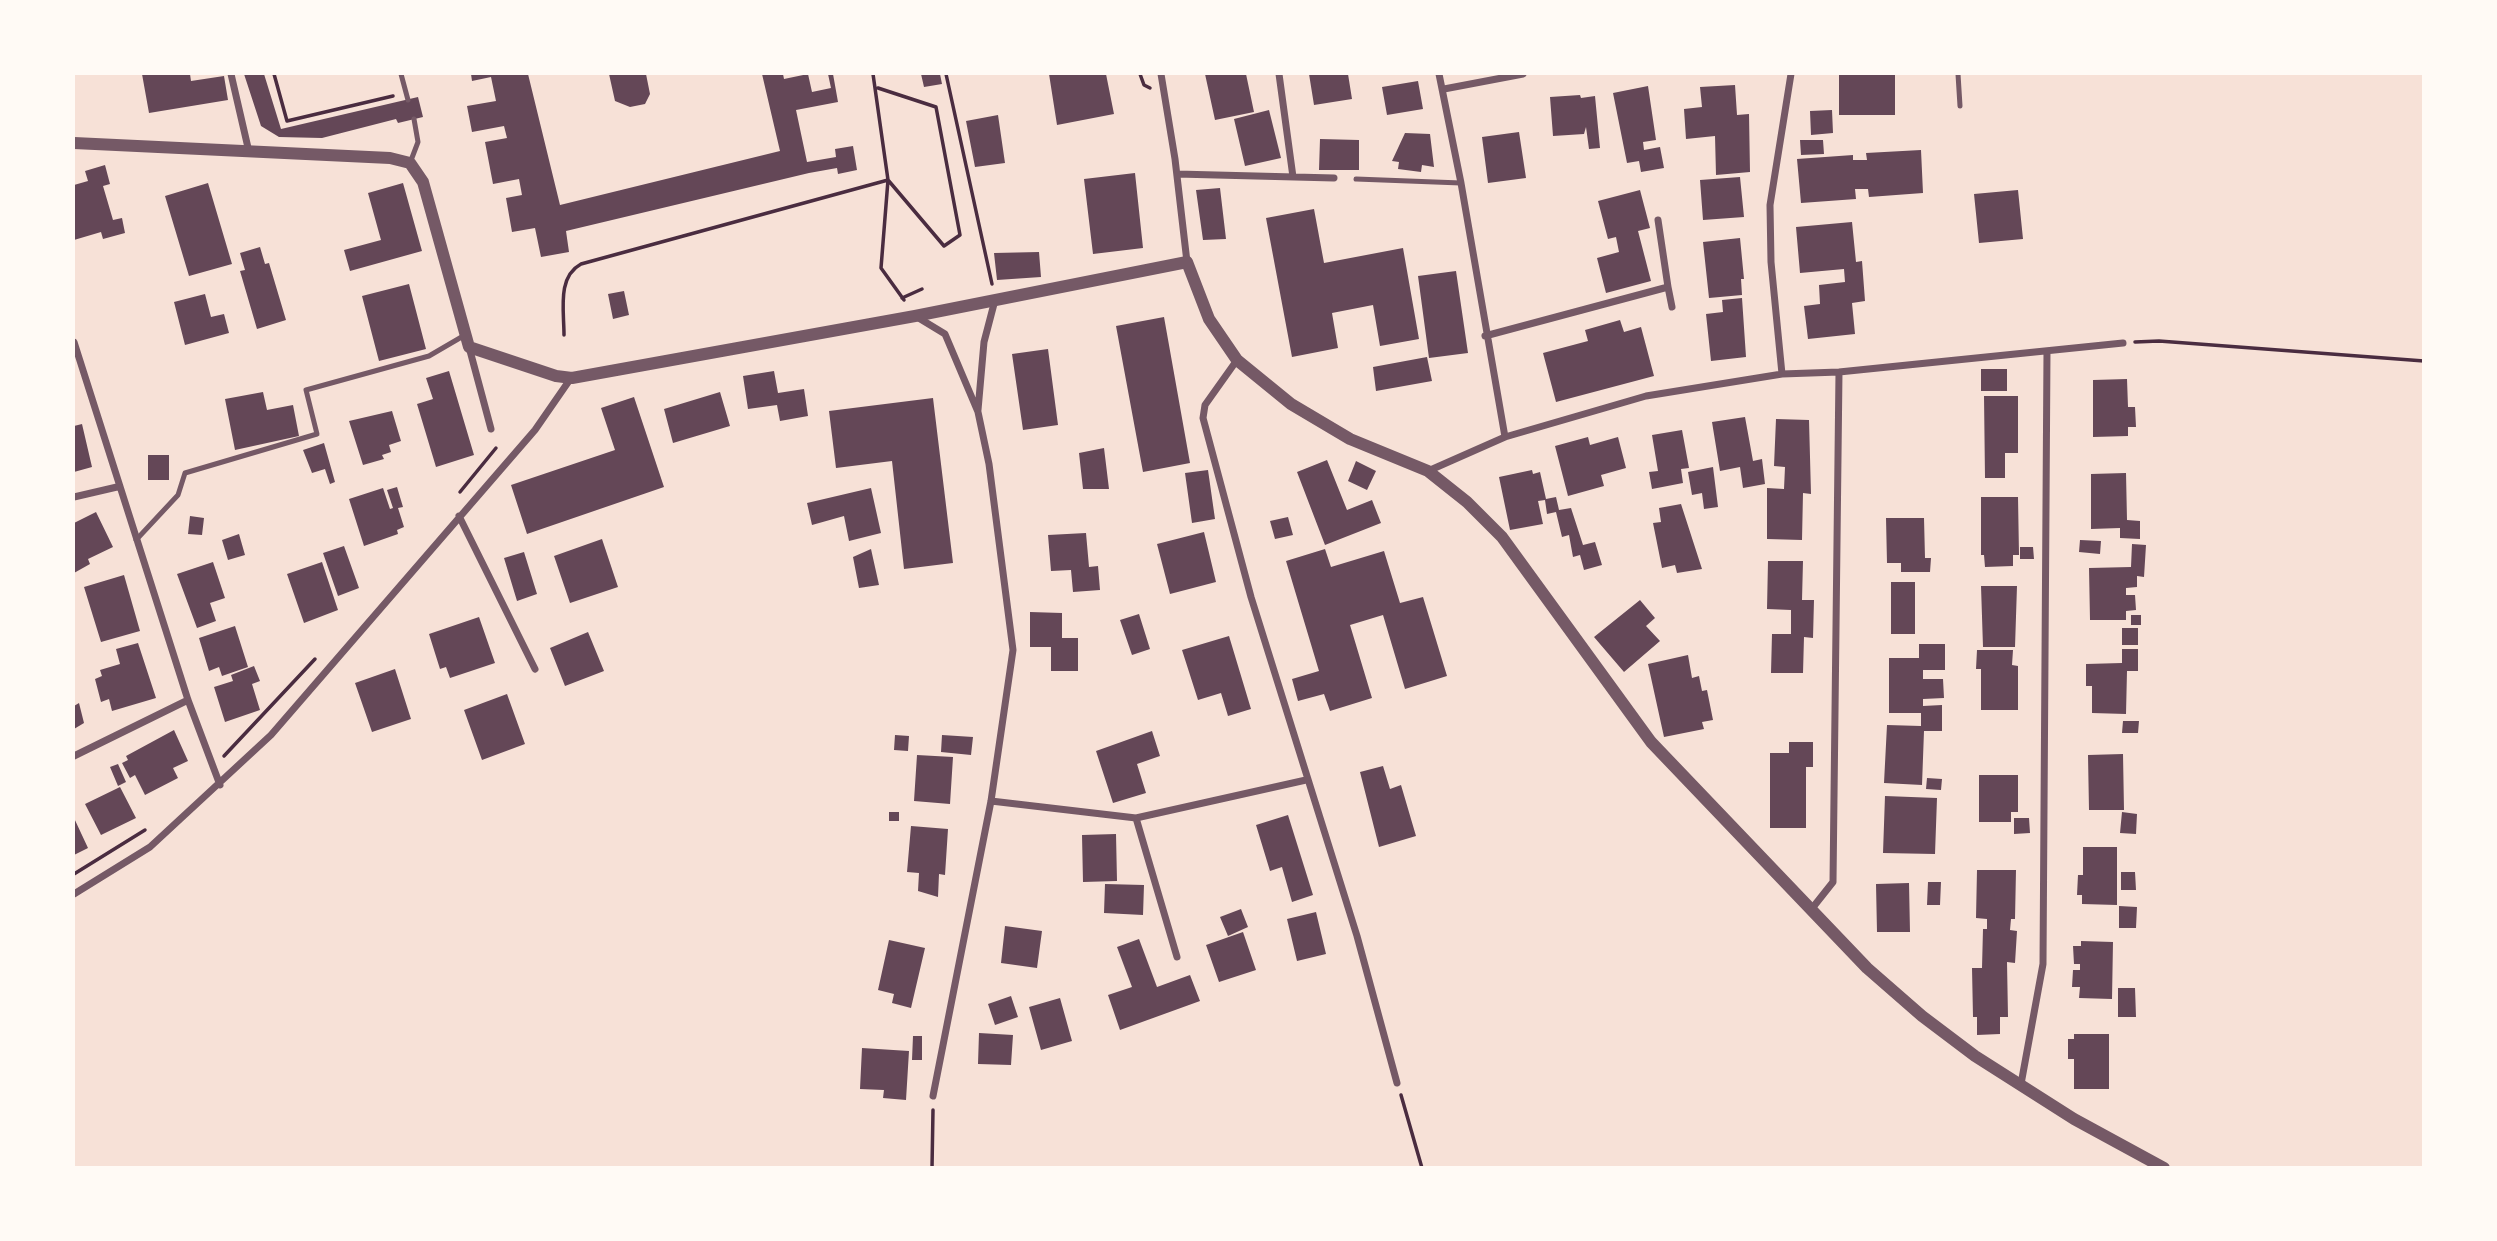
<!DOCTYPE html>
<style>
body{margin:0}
#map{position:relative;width:2497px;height:1241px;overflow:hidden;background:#f7e1d7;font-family:"Work Sans",sans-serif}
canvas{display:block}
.frame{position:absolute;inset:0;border:75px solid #fffaf5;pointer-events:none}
</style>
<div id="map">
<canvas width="2497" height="1241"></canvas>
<div class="frame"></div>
</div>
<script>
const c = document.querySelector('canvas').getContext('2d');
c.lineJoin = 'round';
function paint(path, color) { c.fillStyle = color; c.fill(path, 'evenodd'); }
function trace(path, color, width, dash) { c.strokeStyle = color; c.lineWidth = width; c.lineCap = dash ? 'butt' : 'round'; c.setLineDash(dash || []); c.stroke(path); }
paint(new Path2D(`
 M142 74H190L191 81 224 76 228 100 149 113Z
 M244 74H264L281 129 418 97 423 117 398 123 396 119 322 138 279 137 261 126Z
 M471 74H528L560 205 780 151 762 74H783L784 79 808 74 812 92 831 88 828 74H833L838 102 796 110 807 162 836 157 835 149 853 146 857 170 838 174 837 168 809 173 566 231 569 252 541 257 535 228 512 232 506 198 522 195 519 179 493 184 485 142 507 138 504 126 472 132 467 106 496 101 491 77 472 81Z
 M609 74H646L650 94 645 104 630 107 615 101Z
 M921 74H940L942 84 924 87Z
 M1049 74H1106L1114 114 1057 125Z
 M1205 74H1246L1254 112 1215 120Z
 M1309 74H1348L1352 99 1314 105Z
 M1839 74H1895V115H1839Z
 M1418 81 1423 109 1387 115 1382 87Z
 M1735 85 1737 115 1749 114 1750 172 1716 175 1715 136 1686 139 1684 109 1702 107 1700 87Z
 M1648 86 1656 140 1643 142 1644 150 1660 147 1664 168 1641 172 1639 161 1627 163 1613 93Z
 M1580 95 1581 98 1595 96 1600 148 1589 149 1586 127 1584 134 1553 136 1550 97Z
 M1269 110 1281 158 1245 166 1234 119Z
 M1832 110 1833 133 1811 135 1810 111Z
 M998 115 1005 163 975 167 966 121Z
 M1519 132 1526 178 1488 183 1482 137Z
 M1405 133 1430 134 1434 167 1422 165 1421 172 1398 169 1399 162 1392 161Z
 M1320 139 1359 140V170H1319Z
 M1800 140H1823L1824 154 1801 155Z
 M1921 150 1923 193 1869 197 1868 189H1855L1856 199 1801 203 1797 159 1853 155V160H1867L1866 153Z
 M105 165 110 184 103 186 113 220 122 218 125 233 103 239 101 232 74 240V185L88 181 85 171Z
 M1135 173 1143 248 1093 254 1084 179Z
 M1740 177 1744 217 1703 220 1700 180Z
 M208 183 232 264 189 276 165 196Z
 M403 183 422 251 350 271 344 250 381 240 368 193Z
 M1220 188 1226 239 1203 240 1196 190Z
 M1640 190 1650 228 1638 231 1651 281 1606 293 1597 258 1619 252 1616 237 1608 239 1598 201Z
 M2018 190 2023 239 1979 243 1974 194Z
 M1314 209 1324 263 1403 248 1419 339 1380 346 1373 305 1332 313 1338 348 1292 357 1266 218Z
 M1852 222 1856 262 1862 261 1865 301 1852 303 1855 334 1808 339 1804 306 1820 304 1819 285 1845 282 1844 269 1800 273 1796 227Z
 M1740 238 1744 279H1741L1742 295 1709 298 1703 242Z
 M260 247 265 264 269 263 286 320 257 329 240 271 245 270 240 253Z
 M1039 252 1041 277 997 280 994 253Z
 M1456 271 1468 353 1429 358 1418 276Z
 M409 284 426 349 379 361 362 296Z
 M624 291 629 315 613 319 608 294Z
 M205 294 211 317 224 314 229 333 185 345 174 302Z
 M1742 298 1746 357 1711 361 1706 314 1723 312 1722 300Z
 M1164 317 1190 463 1143 472 1116 326Z
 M1620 320 1624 332 1641 327 1654 376 1556 402 1543 353 1588 341 1585 330Z
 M1048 349 1058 425 1023 430 1012 354Z
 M1427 357 1432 381 1376 391 1373 367Z
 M1981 369H2007V391H1981Z
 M449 371 474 455 436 467 417 404 433 399 426 378Z
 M774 371 778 393 804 389 808 416 780 421 777 405 748 409 743 376Z
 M2127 379 2128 407H2135L2136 427H2128V436L2093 437V380Z
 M263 392 267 410 293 405 299 436 235 450 225 399Z
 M720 392 730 426 673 443 664 409Z
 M1984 396H2018V453H2005V478H1985Z
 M634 397 664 487 527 534 511 485 615 450 601 408Z
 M933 398 953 563 904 569 892 461 836 468 829 411Z
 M392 411 401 441 389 445 391 452 382 455 384 459 363 465 349 421Z
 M1745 417 1753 461 1762 459 1765 484 1743 488 1740 467 1720 471 1712 422Z
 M1776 419 1809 420 1811 494 1803 493 1802 540 1767 539V488L1784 489 1785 467 1774 466Z
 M82 424 92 467 74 472V426Z
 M1682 430 1689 468 1681 469 1683 483 1652 489 1649 472 1658 471 1652 435Z
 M1588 437 1590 445 1618 437 1626 468 1601 475 1604 486 1568 496 1555 446Z
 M324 443 335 482 330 484 325 469 312 473 303 450Z
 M1104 448 1109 489H1083L1079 453Z
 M148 455H169V480H148Z
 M1327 460 1347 510 1372 500 1381 523 1325 545 1297 472Z
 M1356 461 1376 471 1367 490 1348 481Z
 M1713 467 1718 507 1704 509 1702 493 1692 495 1688 472Z
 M1208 470 1215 519 1192 523 1185 473Z
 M1532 470 1533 474 1540 472 1546 499 1556 497 1559 510 1571 508 1583 545 1595 542 1602 565 1584 570 1580 555 1573 557 1569 535 1562 537 1556 512 1547 514 1545 500 1538 501 1543 524 1510 530 1499 477Z
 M2126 473 2127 520 2140 521V539L2120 538V528L2091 529V474Z
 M397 487 403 507 398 508 404 527 397 530 398 534 364 546 349 499 383 488 390 509 393 508 387 490Z
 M871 488 881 533 849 541 844 516 812 525 807 503Z
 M1981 497H2018L2019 555H2013V566L1985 567 1984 555H1981Z
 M1681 504 1702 569 1677 573 1675 565 1662 568 1653 523 1661 522 1659 508Z
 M96 512 113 547 88 559 90 564 74 573V523Z
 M190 516 204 518 202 535 188 534Z
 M1288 517 1293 535 1275 539 1270 521Z
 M1886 518H1924L1925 558H1931L1930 572H1901V563H1887Z
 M1204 532 1216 582 1170 594 1157 544Z
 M1086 533 1089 567 1098 566 1100 590 1073 592 1071 570 1051 571 1048 535Z
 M239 534 245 555 228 560 222 540Z
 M602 539 618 587 570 603 554 556Z
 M2080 540 2101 541 2100 554 2079 552Z
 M2132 544 2146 545 2144 577 2137 576V587L2126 588V595H2135L2136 610 2126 611V620H2090L2089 568 2131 567Z
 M344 546 359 588 338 596 323 553Z
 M2020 547H2033L2034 559H2020Z
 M871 549 879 585 859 588 853 557Z
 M1325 549 1331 567 1384 551 1400 603 1423 597 1447 676 1405 689 1383 615 1350 625 1372 698 1330 711 1324 694 1298 701 1292 679 1319 671 1286 561Z
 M524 552 537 594 517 601 504 558Z
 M1768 561H1803L1802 600H1814L1813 638 1804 637 1803 673H1771L1772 634H1791V610L1767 609Z
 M213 562 225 598 210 603 216 621 197 628 177 574Z
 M322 562 338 610 304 623 287 574Z
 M124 575 140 631 101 642 84 587Z
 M1891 582H1915V634H1891Z
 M1981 586H2017L2015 647H1983Z
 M1640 600 1655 618 1646 626 1660 641 1624 672 1594 637Z
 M1030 612 1062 613V638H1078V671H1051V647H1030Z
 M1139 614 1150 649 1132 655 1120 620Z
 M2131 615H2141V625H2131Z
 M479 617 495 663 450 678 446 667 440 669 429 634Z
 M235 626 248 667 222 676 219 667 209 671 199 638Z
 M2122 628H2138V645H2122Z
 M588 632 604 671 565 686 550 648Z
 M1229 636 1251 709 1228 716 1221 693 1198 700 1182 650Z
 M138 643 156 698 112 711 109 699 101 702 95 679 102 676 100 670 120 664 116 649Z
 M1919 644H1945V670H1923V679H1943L1944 698 1923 699V706L1942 705V731H1924L1922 785 1884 783 1887 725 1921 726V713H1889V658H1919Z
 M2122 649H2138V671H2127L2126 714 2092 713V686H2086V664L2122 663Z
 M1977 650H2013L2012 665 2018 666V710H1981V669H1976Z
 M1688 655 1692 678 1699 676 1702 691 1707 690 1713 720 1702 722 1704 729 1664 737 1648 664Z
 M254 666 260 681 252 684 260 710 225 722 214 687 233 681 231 675Z
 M395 669 411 719 372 732 355 683Z
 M507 694 525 744 482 760 464 710Z
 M79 703 84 723 74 729V706Z
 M2123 721H2139L2138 733H2122Z
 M174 730 188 761 173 768 178 778 145 795 135 775 130 778 122 763 128 760 126 756Z
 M1152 731 1160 756 1137 764 1146 793 1113 803 1096 751Z
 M895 735 909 736 908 751 894 750Z
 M942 735 973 737 971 755 941 752Z
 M1789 742H1813V767H1806V828H1770V753H1789Z
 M2123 754 2124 810H2089L2088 755Z
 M917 755 953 757 950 804 914 801Z
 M118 764 126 782 118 786 110 767Z
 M1383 766 1390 789 1401 785 1416 836 1379 847 1360 772Z
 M1979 775H2018V812H2011V822H1979Z
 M1927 778 1942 779 1941 790 1926 789Z
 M120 787 136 818 101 835 85 804Z
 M1885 796 1937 798 1935 854 1883 853Z
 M889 812H899V821H889Z
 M2122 812 2137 814 2136 834 2120 833Z
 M1288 815 1313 895 1292 902 1282 867 1270 871 1256 825Z
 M74 818 88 848 74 855Z
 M2014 818H2029L2030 833 2014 834Z
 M911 826 948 829 945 875 939 874 938 897 918 891 919 873 907 872Z
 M1116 834 1117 881 1083 882 1082 835Z
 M2083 847H2117V905L2082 904V895H2077L2078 875H2083Z
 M1977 870H2016L2015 919H2011L2010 930 2017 931 2015 963 2007 962 2008 1017H2000V1034L1977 1035V1017H1973L1972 968H1982L1983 929H1987V919L1976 918Z
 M2121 872H2135L2136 890H2121Z
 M1928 882H1941L1940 905H1927Z
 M1909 883 1910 932H1877L1876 884Z
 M1105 884 1144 885 1143 915 1104 913Z
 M2119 906 2137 907 2136 928H2119Z
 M1241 909 1248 927 1228 936 1220 917Z
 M1316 912 1326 954 1297 961 1287 919Z
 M1005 926 1042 931 1037 968 1001 963Z
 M1243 932 1256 970 1219 982 1206 945Z
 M1139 939 1157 987 1190 975 1200 1001 1120 1030 1108 995 1132 987 1117 947Z
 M889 940 925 948 911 1008 892 1003 894 994 878 990Z
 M2081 941 2113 942 2112 999 2079 998 2080 987H2072L2073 970H2080V964H2074L2073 946H2081Z
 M2118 988H2135L2136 1017H2118Z
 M1011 996 1018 1017 995 1025 988 1004Z
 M1060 998 1072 1041 1041 1050 1029 1007Z
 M979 1033 1013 1035 1011 1065 978 1064Z
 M2074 1034H2109V1089H2074V1059H2068V1039H2074Z
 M913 1036H922V1060H912Z
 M862 1048 909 1051 906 1100 883 1098 884 1090 860 1089Z`), '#644757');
trace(new Path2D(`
 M274 74 287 121 393 96
 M873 74 888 180 881 268 904 300
 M946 74 992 284
 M1140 74 1144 85 1150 88
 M902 298 922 289
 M564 335C564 310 557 277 581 264L888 180 944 246 960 235 936 107 878 88
 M2135 342 2159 341 2424 361
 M460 492 496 448
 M224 756 315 659
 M74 874 145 830
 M1401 1095 1422 1168
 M932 1168 933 1110`), '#4a2c40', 3.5);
trace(new Path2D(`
 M401 74 408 100
 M1958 74 1960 106
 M410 163 418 142 414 119
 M1356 179 1461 183
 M136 540 178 495 185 473 317 434 306 390 429 356 465 335`), '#755966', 5);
trace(new Path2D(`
 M231 74 249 152
 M1161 74 1175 159 1187 262
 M1279 74 1293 177
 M1439 74 1461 183 1505 437
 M1444 89 1523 74
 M1177 174 1334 178
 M1668 287 1672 307
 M917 317 945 334 978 412 989 464 1013 650 991 801 933 1096
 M1485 336 1668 287 1658 220
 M74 342 188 700 220 785
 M469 347 491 429
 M1237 360 1205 405 1203 418 1251 597 1357 936 1397 1083
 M1782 374 1771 262 1770 205 1791 74
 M978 410 984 342 995 300
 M1428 471 1505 437 1646 396 1782 374 1839 372 2123 343
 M74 497 117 487
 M459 516 535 669
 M74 756 188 700
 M991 801 1136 818 1306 780
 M1136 818 1177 957
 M74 894 150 847 271 735 535 430 571 378
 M1810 911 1833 882 1839 372
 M2021 1084 2043 964 2047 351`), '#755966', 7);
trace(new Path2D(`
 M74 143 390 158 410 163 423 182 469 347 556 376 572 378 915 316 1187 262 1209 319 1237 360 1291 404 1350 439 1428 471 1467 502 1502 537 1651 742 1867 968 1922 1016 1975 1056 2074 1119 2164 1168`), '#755966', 12);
</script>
